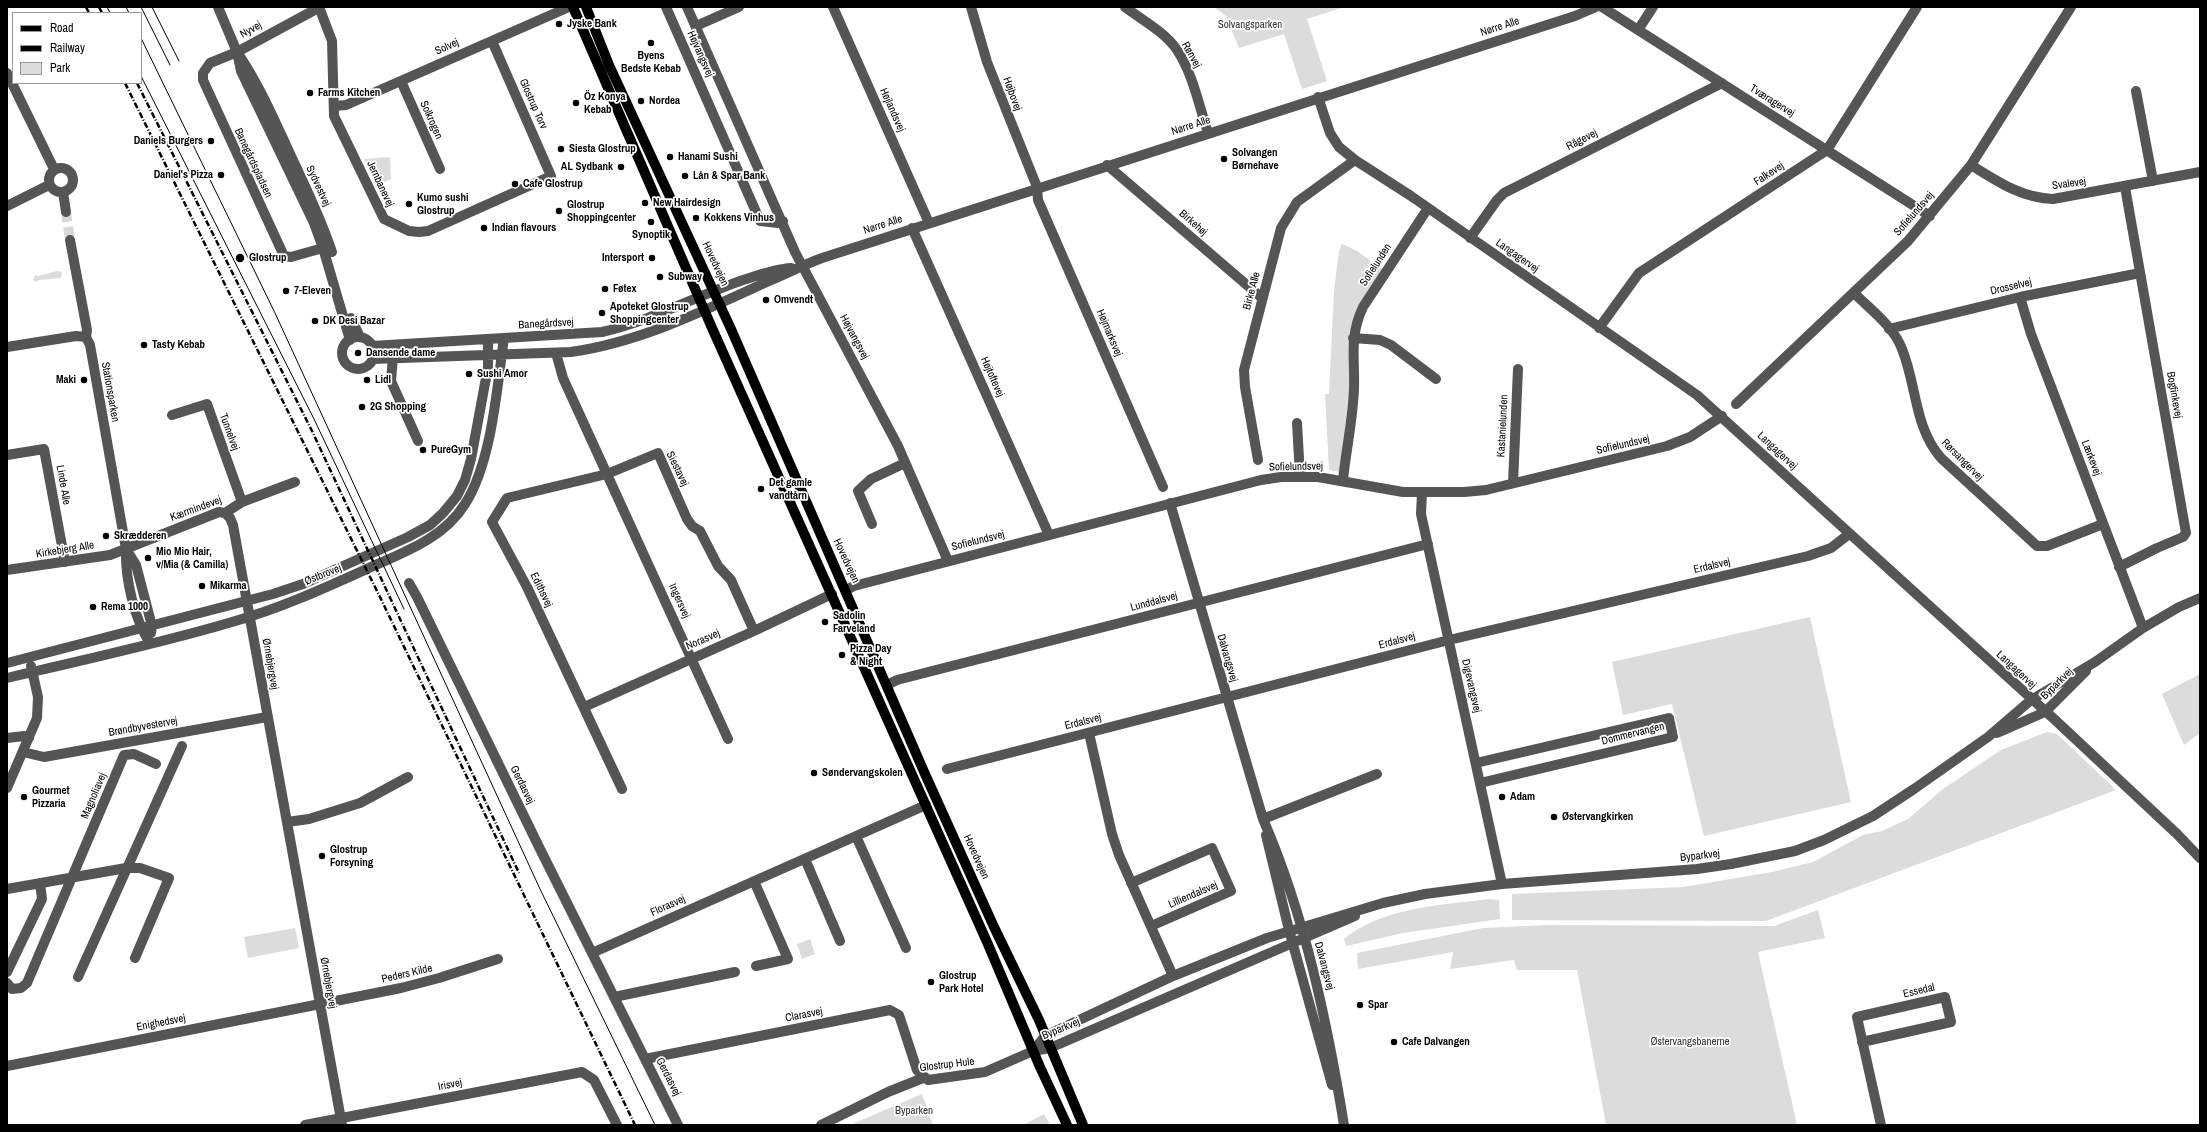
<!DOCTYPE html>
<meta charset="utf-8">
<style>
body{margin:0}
#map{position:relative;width:2207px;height:1132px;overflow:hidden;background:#fff;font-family:"Archivo Narrow",sans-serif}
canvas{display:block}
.frame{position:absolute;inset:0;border:8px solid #000;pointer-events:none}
.legend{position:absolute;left:12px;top:12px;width:130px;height:72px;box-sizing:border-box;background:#fff;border:1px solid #999;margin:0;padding:5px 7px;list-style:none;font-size:12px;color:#000}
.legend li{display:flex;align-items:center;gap:8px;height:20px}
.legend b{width:20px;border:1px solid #999}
</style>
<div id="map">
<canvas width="2207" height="1132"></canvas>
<div class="frame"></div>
<ul class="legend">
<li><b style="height:5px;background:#000"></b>Road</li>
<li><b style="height:5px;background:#000"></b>Railway</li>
<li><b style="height:11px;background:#dcdcdc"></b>Park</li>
</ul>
</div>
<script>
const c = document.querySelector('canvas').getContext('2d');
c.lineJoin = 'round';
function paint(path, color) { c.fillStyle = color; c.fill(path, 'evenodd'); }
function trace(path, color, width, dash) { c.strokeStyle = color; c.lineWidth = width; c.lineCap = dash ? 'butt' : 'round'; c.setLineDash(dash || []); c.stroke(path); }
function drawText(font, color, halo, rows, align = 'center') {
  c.font = font + ' "Archivo Narrow",sans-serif'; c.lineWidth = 3.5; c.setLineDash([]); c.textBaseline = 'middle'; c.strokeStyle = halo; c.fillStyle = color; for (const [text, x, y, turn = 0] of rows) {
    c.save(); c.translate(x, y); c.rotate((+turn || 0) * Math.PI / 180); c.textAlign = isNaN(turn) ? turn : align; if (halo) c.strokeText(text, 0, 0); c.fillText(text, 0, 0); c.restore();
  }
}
paint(new Path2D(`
 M1214 7H1344L1307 19 1327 81 1302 89 1284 34 1239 48 1226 16Z
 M390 157 391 179 377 186 364 159Z
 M1342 244 1357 251 1383 270 1359 306 1340 472 1329 470 1325 394H1329L1334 290 1339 251Z
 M57 271 62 272 61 278 39 280 36 282 33 280 35 275 38 276Z
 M1810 617 1851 802 1704 836 1672 704 1623 715 1612 662Z
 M2200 674V733L2184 745 2162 694Z
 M2047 732 2057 734 2116 790 1766 921 1512 920V894L1683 887 1772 872 1813 862 1863 835 1882 831 1908 819 1943 789 2001 750Z
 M1490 899 1499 900 1500 919 1403 933 1346 946 1344 939C1383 907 1442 905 1490 899Z
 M1818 910 1825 938 1758 952 1797 1125H1606L1577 970H1517L1514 960 1450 969 1453 952 1358 969 1357 953 1483 928 1548 925 1774 926Z
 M295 928 299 948 248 958 244 937Z
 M810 939 815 954 802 959 797 944Z
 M922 1094 933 1125H850Z
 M1044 1114 1050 1125H1023Z`), '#dcdcdc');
trace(new Path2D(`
 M66 212 70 240`), '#d9d9d9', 10, [10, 5]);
trace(new Path2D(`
 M218 7 237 52 241 71 314 223 323 248 350 340
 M319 7 332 41 334 116 384 219 409 231 419 232 428 231 551 176 492 41
 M320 7 237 52 210 63 203 73V80L284 256 291 257 330 246
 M666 7 760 221 778 223 783 221
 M687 7 795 252 898 446 948 561
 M833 7 929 223
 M971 7 987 62 1037 187 1038 200 1163 487
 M1125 7C1142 20 1165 32 1177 50 1193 74 1199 106 1208 133
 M1602 7 1930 216
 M696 26 739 7
 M1638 30 1653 7
 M239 55C258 83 272 115 286 145 302 180 320 215 332 252
 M7 73 54 169
 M401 81 440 169
 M2136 91 2153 181
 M1318 97 1330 133 1339 147 1355 160 1411 196 1697 395 2053 718 2177 834 2200 858
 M335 106 346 105 569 7
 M1107 165 1262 298
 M1971 165C1997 181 2021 198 2053 199L2200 172
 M49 180a12 12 0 1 1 24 0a12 12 0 1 1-24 0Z
 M63 192 66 212
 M7 206 49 185
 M912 228 1049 535
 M1470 238 1497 200 1504 193 1722 83
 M70 240 87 330 86 337 90 345 126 549C125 578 134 619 150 643
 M1854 293C1870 309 1894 327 1902 349 1917 386 1914 427 1941 458L2037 546H2047L2103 524
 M2020 297 2031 334 2143 628
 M351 318 360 337
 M1599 328 1639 273 1827 150 1917 7
 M1889 329 2020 297 2140 273
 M342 353a16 16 0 1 1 32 0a16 16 0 1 1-32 0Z
 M1353 338 1380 340 1391 345 1436 379
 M372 346 602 332C651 321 696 296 743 280 759 275 775 269 791 268
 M7 347 76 336 86 337
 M556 353 563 378 728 739
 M393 357 391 381 418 441
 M373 359 571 352C641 342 705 310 769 281 788 273 803 265 822 258L1575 16 1596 7
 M1736 404 1908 241 1971 165 2071 7
 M172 415 207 404 242 502
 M1297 423 1300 476
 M7 455 44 449 65 562
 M1258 460 1245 387 1244 370 1281 228 1297 202 1355 160
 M1343 480C1346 450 1353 419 1354 388 1355 357 1349 337 1363 307L1428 208
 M1513 483 1518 369
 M1422 493 1421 514 1502 884
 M1170 503 1263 819C1305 916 1327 1021 1344 1125
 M225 513 230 518 233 525 342 1125
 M872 524 858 491 871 479 905 463
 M126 549 136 565 152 626 151 633
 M2119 567 2157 548 2183 537 2186 533 2125 187
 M7 570 110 555 219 512 225 513 242 502 295 482
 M409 583 417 597 540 849 678 1125
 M846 590 854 586 1261 480 1281 477H1318L1403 492H1464L1486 490 1667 446 1690 437 1722 416
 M7 663 273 594 303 584 408 537 430 525 443 513 457 496 465 480 471 459 488 367V339
 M7 678C82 660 158 644 232 622 279 609 325 588 369 568 405 552 444 538 465 504 492 462 497 387 504 338
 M887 685 897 680 1428 544
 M584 707 754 631 832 594
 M1089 733 1112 834 1119 855 1173 976
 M1997 733 2045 712 2086 671
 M7 738 24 736 29 738
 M23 752 44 757 267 717
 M1476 763 1669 718 1673 737 1480 783
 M947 769 1449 640 1808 556 1831 548 1849 534
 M7 788 37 718 38 697 31 666
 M622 789 527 587 492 522 507 498 607 474 658 453 687 519 692 526 700 531 718 566 731 580 754 631
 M1263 819 1377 774
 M287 822 309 819 360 803 408 777
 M1266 835 1289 930 1332 1085
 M856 836 906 948
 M805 859 840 941
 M754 881 788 959 756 966
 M1131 883 1212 848 1231 891 1151 926
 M7 889 126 868H140L169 878 135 958
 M592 953 926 805
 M7 972 42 899 40 883
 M78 977 182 746
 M7 983 12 989 21 988 27 983 124 755 134 754 156 764
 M614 997 735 972
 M1862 1042 1951 1022 1945 997 1857 1017 1881 1125
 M1033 1051 1045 1036 1173 976 1267 938 1383 903 1425 894 1502 884 1697 869 1731 864 1795 851 1824 840 1873 816 1914 789 1988 737 2031 700 2095 662 2143 628 2179 607 2200 598
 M645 1059 890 1010 899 1015 917 1070 928 1080 985 1072 1033 1051 1050 1048 1355 916
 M7 1066 401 988 439 978 498 959
 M305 1125 582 1072 594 1080 617 1125
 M821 1125 888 1092 923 1078`), '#555', 10);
trace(new Path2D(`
 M573 7 712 328 987 942 1040 1067 1067 1125
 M586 7 609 65 731 329 925 774 994 927 1039 1020 1083 1125`), '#000', 10);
trace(new Path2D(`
 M107 7 110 13
 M126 7 129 13
 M141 7 170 65
 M152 7 179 61
 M141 38 275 313 540 889 655 1125
 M141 76 314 419 404 609`), '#000', 1);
trace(new Path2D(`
 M86 7 89 13
 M99 7 102 13
 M125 83 379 595 635 1125
 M137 83 312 431 519 873`), '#000', 2.5, [6, 2, 1, 2]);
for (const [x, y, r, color] of [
 [559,24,4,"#000"],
 [651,43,4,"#000"],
 [310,93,4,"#000"],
 [641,101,4,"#000"],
 [576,103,4,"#000"],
 [211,141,4,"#000"],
 [561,149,4,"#000"],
 [670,157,4,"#000"],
 [1224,159,4,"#000"],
 [621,167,4,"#000"],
 [221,175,4,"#000"],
 [685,176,4,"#000"],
 [515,184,4,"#000"],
 [645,203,4,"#000"],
 [409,204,4,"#000"],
 [559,211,4,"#000"],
 [696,218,4,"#000"],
 [651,222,4,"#000"],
 [484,228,4,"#000"],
 [240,258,5,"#000"],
 [652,258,4,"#000"],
 [660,277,4,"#000"],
 [605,289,4,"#000"],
 [286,291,4,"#000"],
 [766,300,4,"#000"],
 [602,313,4,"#000"],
 [315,321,4,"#000"],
 [144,345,4,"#000"],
 [358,353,4,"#000"],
 [469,374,4,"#000"],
 [84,380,4,"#000"],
 [367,380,4,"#000"],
 [362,407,4,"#000"],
 [423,450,4,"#000"],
 [761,489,4,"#000"],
 [106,536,4,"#000"],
 [148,558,4,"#000"],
 [202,586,4,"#000"],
 [93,607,4,"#000"],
 [825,622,4,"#000"],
 [842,655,4,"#000"],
 [814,773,4,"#000"],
 [24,797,4,"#000"],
 [1502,797,4,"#000"],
 [1554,817,4,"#000"],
 [322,856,4,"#000"],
 [931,982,4,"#000"],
 [1360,1005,4,"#000"],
 [1394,1042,4,"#000"]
]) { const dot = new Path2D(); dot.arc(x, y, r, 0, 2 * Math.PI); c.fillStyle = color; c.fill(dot); trace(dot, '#fff', 1.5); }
drawText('bold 11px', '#000', '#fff', [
 ["Jyske Bank",567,24],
 ["Byens",651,56,"center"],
 ["Bedste Kebab",651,69,"center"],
 ["Farms Kitchen",318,93],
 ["Öz Konya",584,97],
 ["Kebab",584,110],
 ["Nordea",649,101],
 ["Daniels Burgers",203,141,"right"],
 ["Siesta Glostrup",569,149],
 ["Solvangen",1232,153],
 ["Børnehave",1232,166],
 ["Hanami Sushi",678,157],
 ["AL Sydbank",613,167,"right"],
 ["Daniel's Pizza",213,175,"right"],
 ["Lån & Spar Bank",693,176],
 ["Cafe Glostrup",523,184],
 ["Kumo sushi",417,198],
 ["Glostrup",417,211],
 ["New Hairdesign",653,203],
 ["Glostrup",567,205],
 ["Shoppingcenter",567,218],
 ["Kokkens Vinhus",704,218],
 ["Indian flavours",492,228],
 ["Synoptik",651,235,"center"],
 ["Glostrup",249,258],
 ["Intersport",644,258,"right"],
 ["Subway",668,277],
 ["Føtex",613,289],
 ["7-Eleven",294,291],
 ["Omvendt",774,300],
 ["Apoteket Glostrup",610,307],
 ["Shoppingcenter",610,320],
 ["DK Desi Bazar",323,321],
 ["Tasty Kebab",152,345],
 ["Dansende dame",366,353],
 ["Sushi Amor",477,374],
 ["Maki",76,380,"right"],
 ["Lidl",375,380],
 ["2G Shopping",370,407],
 ["PureGym",431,450],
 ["Det gamle",769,483],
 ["vandtårn",769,496],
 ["Skrædderen",114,536],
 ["Mio Mio Hair,",156,552],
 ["v/Mia (& Camilla)",156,565],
 ["Mikarma",210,586],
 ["Rema 1000",101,607],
 ["Sadolin",833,616],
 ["Farveland",833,629],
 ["Pizza Day",850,649],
 ["& Night",850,662],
 ["Søndervangskolen",822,773],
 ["Gourmet",32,791],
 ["Pizzaria",32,804],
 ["Adam",1510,797],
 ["Østervangkirken",1562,817],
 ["Glostrup",330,850],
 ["Forsyning",330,863],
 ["Glostrup",939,976],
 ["Park Hotel",939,989],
 ["Spar",1368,1005],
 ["Cafe Dalvangen",1402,1042]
], 'left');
drawText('11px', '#333', '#fff', [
 ["Solvangsparken",1250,25],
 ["Østervangsbanerne",1690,1042],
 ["Byparken",914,1111]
]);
drawText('11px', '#000', '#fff', [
 ["Nørre Alle",1500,27,-18],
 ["Nyvej",251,30,-29],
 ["Solvej",447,47,-24],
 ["Højvangsvej",700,54,66],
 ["Rønvej",1191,55,61],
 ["Højbovej",1012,94,70],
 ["Tværagervej",1772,101,32],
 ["Glostrup Torv",533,104,66],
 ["Højlandsvej",892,110,66],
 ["Solkrogen",431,120,66],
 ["Nørre Alle",1191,126,-18],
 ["Rågevej",1582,140,-27],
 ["Banegårdspladsen",253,163,65],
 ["Falkevej",1769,174,-33],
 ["Jernbanevej",380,184,65],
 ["Svalevej",2069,184,-8],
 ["Sydvestvej",318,186,65],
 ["Sofielundsvej",1914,214,-49],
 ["Birkehøj",1193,223,41],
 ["Nørre Alle",883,225,-18],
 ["Langagervej",1517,256,35],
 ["Hovedvejen",715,264,65],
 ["Sofielunden",1376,265,-57],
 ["Drosselvej",2011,287,-13],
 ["Birke Alle",1252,291,-75],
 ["Banegårdsvej",546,324,-3],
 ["Højmarksvej",1109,333,67],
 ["Højvangsvej",854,337,62],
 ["Højtoftevej",992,377,66],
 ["Stationsparken",110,392,80],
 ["Bogfinkevej",2174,395,80],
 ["Kastanielunden",1503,426,-87],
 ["Tunnelvej",229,432,70],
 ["Sofielundsvej",1623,445,-13],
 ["Langagervej",1777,451,43],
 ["Lærkevej",2091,458,69],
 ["Rørsangervej",1962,460,45],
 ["Sofielundsvej",1296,467,-1],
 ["Siestavej",677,469,64],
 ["Linde Alle",63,485,80],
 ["Kærmindevej",196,509,-20],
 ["Sofielundsvej",978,541,-14],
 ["Kirkebjerg Alle",65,550,-9],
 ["Hovedvejen",846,561,65],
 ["Erdalsvej",1712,566,-13],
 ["Østbrovej",323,575,-22],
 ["Edithsvej",541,590,64],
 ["Ingersvej",679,601,66],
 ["Lunddalsvej",1154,602,-15],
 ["Norasvej",703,640,-23],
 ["Erdalsvej",1397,641,-15],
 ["Dalvangsvej",1227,658,74],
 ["Ørnebjergvej",270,664,80],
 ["Langagervej",2016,670,43],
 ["Byparkvej",2057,684,-45],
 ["Digevangsvej",1471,686,77],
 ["Erdalsvej",1083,722,-14],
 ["Brøndbyvestervej",143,727,-10],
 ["Dommervangen",1633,734,-14],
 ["Gerdasvej",522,785,64],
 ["Magnoliavej",94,796,-67],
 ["Byparkvej",1700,856,-6],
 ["Hovedvejen",976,857,66],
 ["Lilliendalsvej",1193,895,-23],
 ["Florasvej",668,906,-24],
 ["Dalvangsvej",1324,966,75],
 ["Peders Kilde",407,974,-13],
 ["Ørnebjergvej",328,983,80],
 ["Essedal",1919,991,-13],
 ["Clarasvej",804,1015,-11],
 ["Enighedsvej",161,1023,-11],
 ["Byparkvej",1061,1029,-22],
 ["Glostrup Hule",947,1065,-7],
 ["Gerdasvej",668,1077,63],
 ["Irisvej",450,1085,-11]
]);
</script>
